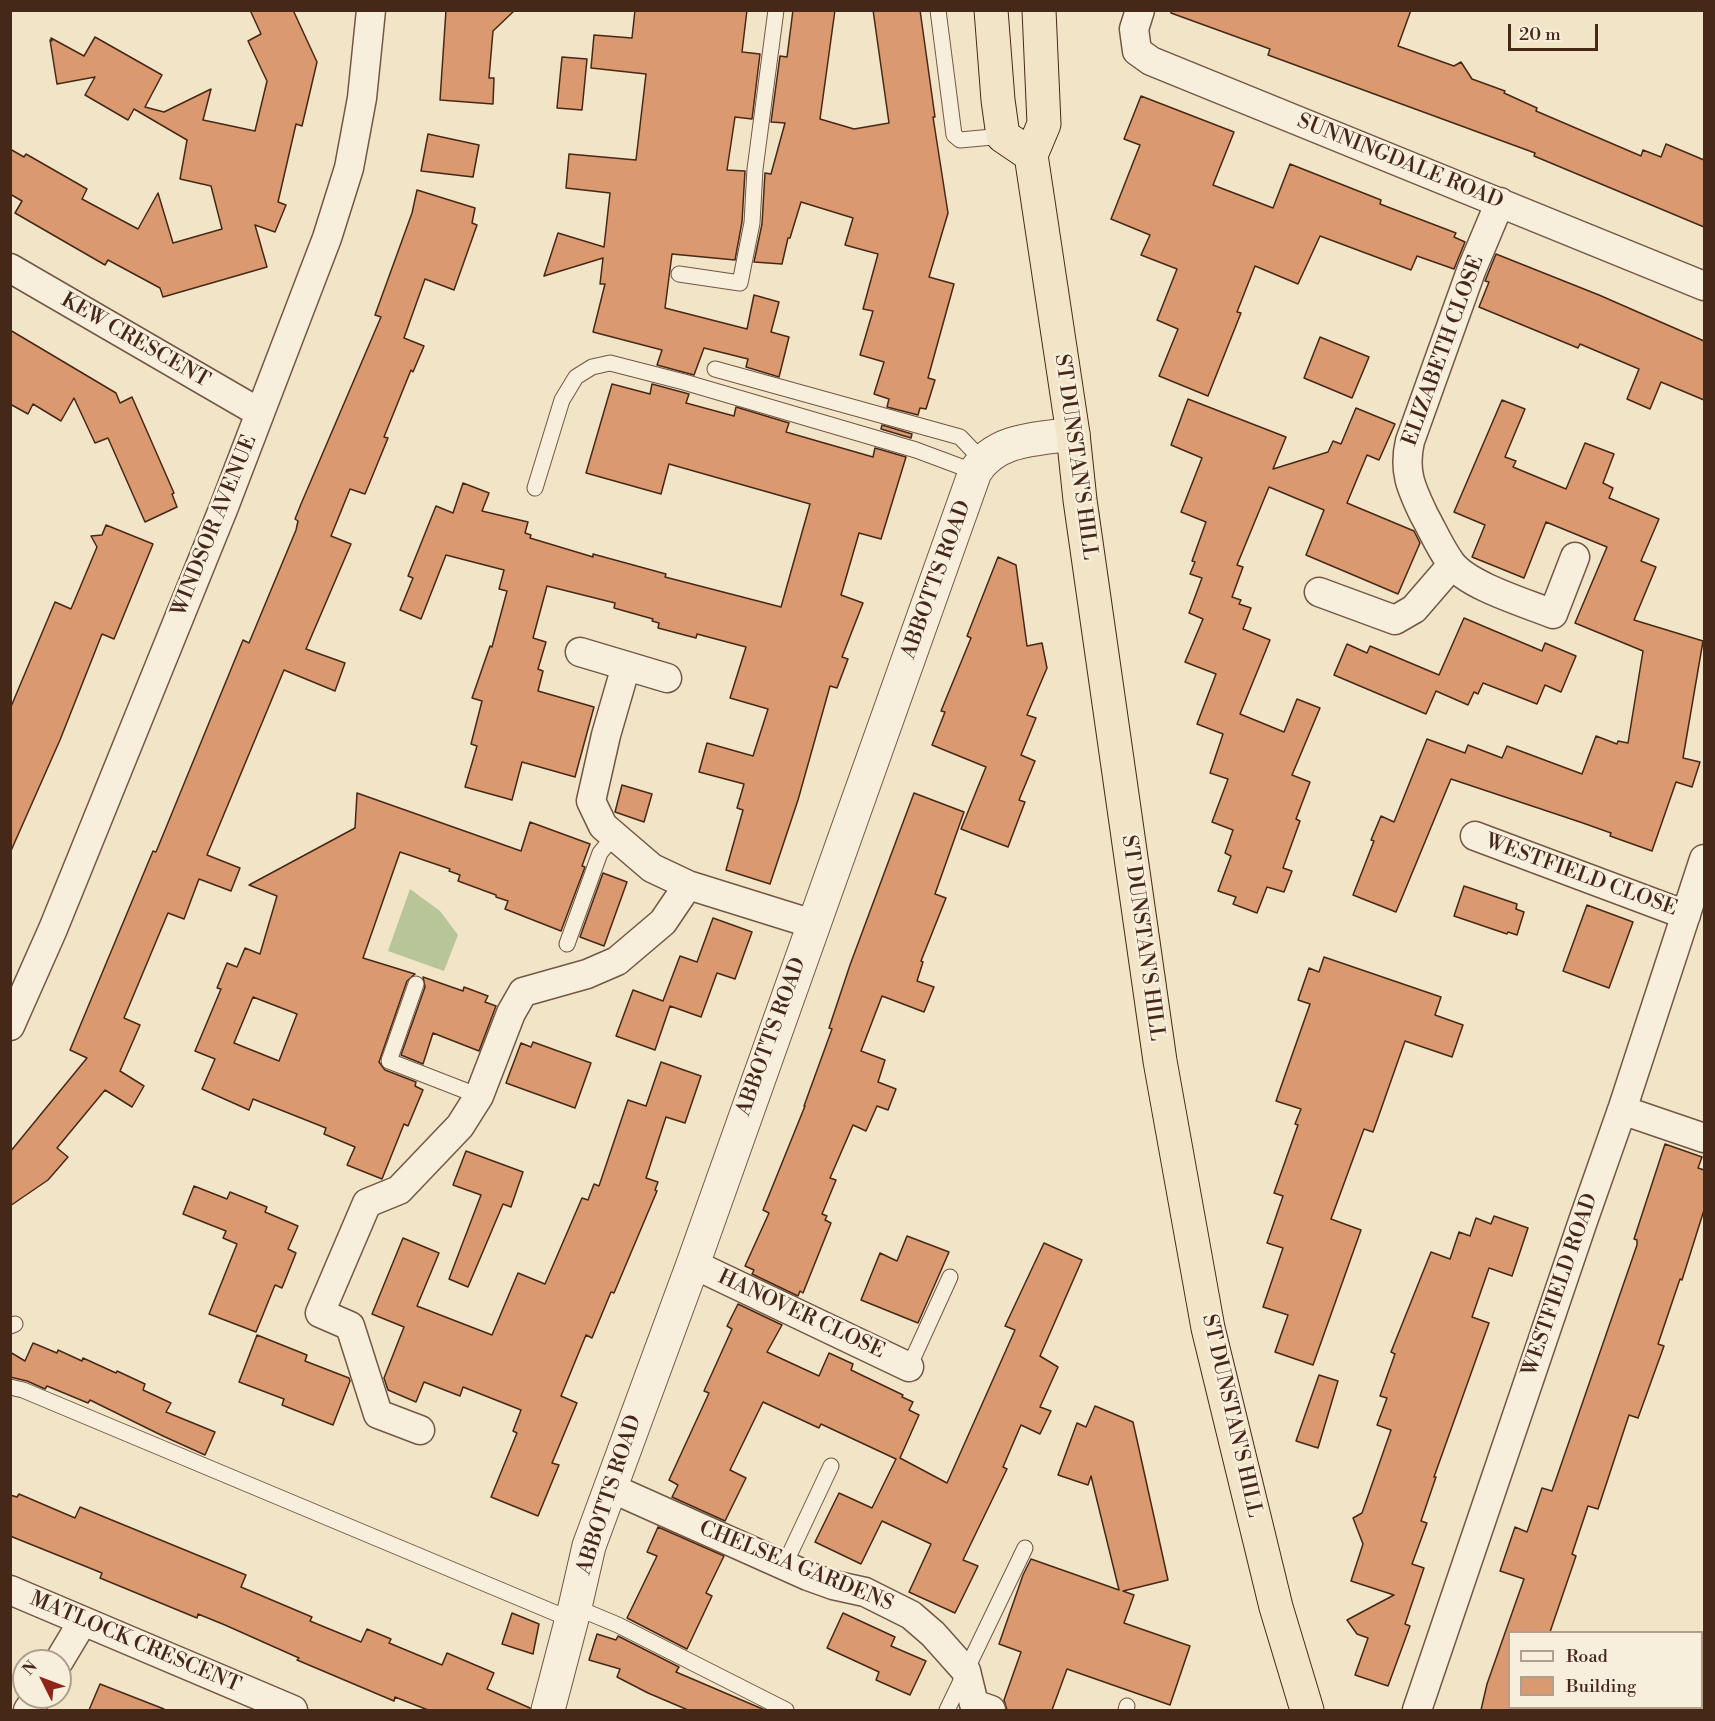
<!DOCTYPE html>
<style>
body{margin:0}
#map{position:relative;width:1715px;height:1721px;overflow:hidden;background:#f2e5c7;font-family:"Libre Bodoni",serif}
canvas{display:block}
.frame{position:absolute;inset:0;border:12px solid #462819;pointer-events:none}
.legend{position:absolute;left:1508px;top:1631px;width:195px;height:78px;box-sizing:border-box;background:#f7eedb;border:2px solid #b09f8d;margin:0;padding:8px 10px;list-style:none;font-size:18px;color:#462819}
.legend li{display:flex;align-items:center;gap:12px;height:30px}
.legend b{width:30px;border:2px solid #b09f8d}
.north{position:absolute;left:12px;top:1649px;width:60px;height:60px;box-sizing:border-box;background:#f7eedb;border:2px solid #b09f8d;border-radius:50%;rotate:312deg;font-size:16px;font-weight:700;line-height:24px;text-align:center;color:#462819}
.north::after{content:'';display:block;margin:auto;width:21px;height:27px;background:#8f2418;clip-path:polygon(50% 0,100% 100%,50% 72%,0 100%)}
.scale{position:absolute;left:1508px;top:24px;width:90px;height:27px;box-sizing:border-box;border:3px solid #462819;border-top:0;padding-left:8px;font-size:18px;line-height:21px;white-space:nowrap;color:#462819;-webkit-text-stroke:4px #f7eedb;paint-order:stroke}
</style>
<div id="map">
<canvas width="1715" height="1721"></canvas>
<div class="frame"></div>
<ul class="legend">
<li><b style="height:8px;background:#f7eedb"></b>Road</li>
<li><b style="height:16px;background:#db996f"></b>Building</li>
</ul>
<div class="north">N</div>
<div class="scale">20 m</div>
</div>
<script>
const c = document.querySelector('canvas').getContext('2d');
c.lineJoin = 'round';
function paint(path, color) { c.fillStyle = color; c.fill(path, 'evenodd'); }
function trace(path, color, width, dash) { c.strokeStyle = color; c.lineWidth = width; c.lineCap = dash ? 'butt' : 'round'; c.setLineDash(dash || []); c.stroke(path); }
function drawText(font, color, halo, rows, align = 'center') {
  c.font = font + ' "Libre Bodoni",serif'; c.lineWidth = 5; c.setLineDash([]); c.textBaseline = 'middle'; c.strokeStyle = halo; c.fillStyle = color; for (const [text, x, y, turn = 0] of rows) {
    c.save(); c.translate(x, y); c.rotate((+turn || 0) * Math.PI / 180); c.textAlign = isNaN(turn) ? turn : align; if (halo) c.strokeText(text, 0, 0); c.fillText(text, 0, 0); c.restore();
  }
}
paint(new Path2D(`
 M410 889 440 911 458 935 444 971 388 951Z`), '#b7c598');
const building = new Path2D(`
 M250 10H293L317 62 302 126 296 124 278 202 286 205 275 232 255 225 267 267 163 297 160 288 108 260 105 265 15 213 22 201 10 194V149L24 157 26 154 87 189 82 199 138 229 158 193 173 243 222 229 211 186 180 179 187 140 134 109 128 120 85 95 95 77 57 84 50 40 52 41 51 38 84 56 95 37 162 75 145 107 164 112 211 89 203 120 255 131 267 81 248 41 261 34Z
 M446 10H515L493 31 489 78H494L493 104 440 100Z
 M635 10H747L742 52 760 54 752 119 735 117 727 170 745 171 742 222 735 260 672 254 665 308 747 329 754 295 779 302 771 332 789 337 779 377 746 367 748 359 704 348 694 375 657 365 662 350 593 332 605 284H600L603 258 544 276 558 233 604 247 610 193 566 188 569 154 636 160 646 74 591 68 594 35 632 38Z
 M793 10H835L820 119 854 129 889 123 873 10H920L935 117H933L948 213 929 277 954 284 928 378 935 380 926 409 920 408 918 415 887 407 889 399 874 394 884 362 860 355 873 311 863 309 878 254 845 245 853 218 801 202 790 238H788L782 264 754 262 762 224 765 173 771 174 785 123 771 122 780 56 787 57Z
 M1171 10H1411L1398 46 1454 66 1461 62 1472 79 1505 91 1504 93 1537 108 1536 111 1641 156 1643 150 1661 157 1666 144 1704 160V227L1534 156 1535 153 1268 55 1270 49 1171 13Z
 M562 57 587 59 582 110 557 108Z
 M1141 96 1234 132 1213 185 1273 208 1290 164 1381 200 1380 204 1456 233 1454 237 1465 242 1454 269 1417 256 1411 270 1320 236 1298 284 1255 266 1237 312 1241 313 1208 396 1159 376 1178 329 1157 320 1177 269 1141 255 1150 235 1111 219 1140 145 1124 139Z
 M428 134 479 145 473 177 421 171Z
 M417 190 475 208 472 223 477 225 454 290 425 279 404 338 424 346 413 372 411 370 384 437 388 438 365 494 350 489 331 536 351 544 306 649 345 663 335 691 284 670 207 855 240 868 231 891 199 879 184 919 168 913 124 1018 140 1025 120 1071 144 1086 132 1107 105 1090 57 1148 68 1157 48 1180 10 1206V1152L87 1058 70 1050 153 851 156 852 243 640 249 643 296 530 298 521 295 519 301 504 381 317 375 315 412 213Z
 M1496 254 1599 295 1704 341V400L1661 382 1650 409 1627 399 1639 369 1580 344 1578 348 1479 307 1489 282 1485 281Z
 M10 330 116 393 120 403 132 397 174 493 172 494 177 507 145 522 108 438 95 443 74 398 61 421 33 404 28 414 10 404Z
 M1320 337 1369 357 1352 398 1304 378Z
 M612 384 650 394 652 384 689 394 686 403 734 416 736 407 789 423 786 432 873 457 875 448 906 457 881 539 859 533 841 595 863 603 842 657 848 659 837 688 830 686 798 800 770 884 726 870 743 810 737 808 744 784 699 772 707 743 753 756 768 709 730 698 746 647 697 634 696 638 658 628 659 623 652 621 653 619 614 608 615 603 547 586 533 638 546 642 538 669 543 671 538 691 594 707 575 777 522 762 512 800 465 787 477 746 471 744 482 701 472 698 490 646 492 647 507 591 499 589 504 570 446 555 421 619 400 610 413 578 408 576 436 506 453 513 463 483 489 493 482 511 528 522 525 533 531 535 530 538 593 557V554L666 574 665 577 781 607 810 504 669 464 661 494 586 473Z
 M1188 399 1286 437 1273 469 1328 452 1333 441 1341 444 1356 408 1395 424 1379 460 1367 455 1347 503 1414 531 1420 543 1398 594 1306 555 1324 510 1269 487 1237 565 1243 567 1232 597 1241 600 1239 604 1251 608 1243 629 1270 640 1240 714 1284 732 1297 699 1320 708 1292 775 1310 782 1296 819 1300 821 1283 868 1292 871 1284 892 1267 887 1257 913 1233 904 1236 897 1218 891 1231 856 1225 853 1233 830 1212 822 1228 779 1210 773 1223 734 1197 724 1216 674 1185 662 1203 619 1189 613 1202 578 1190 574 1195 562 1192 561 1206 522 1181 512 1202 458 1171 445Z
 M1502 400 1525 409 1505 457 1516 461 1513 467 1566 489 1585 443 1614 454 1603 483 1613 488 1609 498 1659 519 1641 561 1656 567 1634 620 1703 641 1683 758 1700 762 1692 787 1676 782 1652 851 1610 836 1611 833 1580 822 1451 779 1396 912 1353 895 1374 841 1371 840 1381 816 1394 822 1427 739 1465 753 1468 745 1502 758 1507 746 1582 774 1596 736 1617 744 1618 741 1628 743 1643 651 1575 623 1607 547 1546 522 1524 578 1472 557 1485 525 1454 512Z
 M882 425 912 434 911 438 881 429Z
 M106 525 153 544 114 639 102 634 60 740 10 853V709L55 602 71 609 97 547 91 536 102 535Z
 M998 557 1016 565 1027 646 1042 643 1047 668 1027 715 1036 718 1021 755 1035 761 1019 800 1025 802 1008 847 961 829 986 767 932 745 945 712 941 711 971 638 967 636Z
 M1464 618 1542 651 1545 643 1576 656 1561 692 1545 685 1537 704 1483 683 1478 694 1474 692 1468 705 1436 691 1426 714 1334 675 1347 644 1367 653 1370 646 1439 675Z
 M622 785 652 794 644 822 615 812Z
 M357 793 521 851 530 822 590 844 582 866 585 867 561 931 505 909 508 901 496 897V895L458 881 460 875 449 871 450 869 400 852 363 958 415 974 407 981 379 1062 385 1070 416 1082 415 1086 423 1090 408 1126 404 1124 382 1179 347 1165 355 1147 324 1134 326 1128 253 1099 249 1110 202 1089 215 1059 195 1051 221 989 217 988 227 963 237 967 245 948 260 954 277 896 249 885 355 828ZM253 997 297 1014 279 1061 234 1043Z
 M914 793 964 812 935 894 946 898 921 961 923 962 917 981 934 987 924 1012 882 996 861 1051 885 1060 878 1082 896 1089 888 1110 877 1106 866 1131 853 1125 830 1178 836 1180 822 1214 827 1216 825 1220 831 1223 803 1293 800 1291 798 1296 752 1274 754 1270 745 1266 769 1213 763 1210 805 1106H804L832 1029 829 1028 850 965Z
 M603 873 627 882 604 946 580 937Z
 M1464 886 1517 904 1516 909 1524 912 1517 935 1508 932 1507 934 1454 916Z
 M1587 905 1633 922 1609 988 1563 971Z
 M713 918 752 932 735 979 717 973 701 1017 670 1006 655 1050 616 1036 633 990 663 1001 680 956 697 962Z
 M1324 957 1441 997 1435 1015 1463 1025 1452 1057 1405 1041 1373 1132 1364 1129 1331 1219 1361 1230 1313 1365 1275 1352 1288 1315 1263 1307 1283 1248 1267 1243 1283 1196 1274 1193 1298 1125 1295 1124 1301 1109 1276 1101 1310 1004 1298 1000 1309 968 1319 972Z
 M423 977 463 991 464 987 488 996 485 1002 496 1006 479 1051 433 1033 423 1064 401 1055 425 987Z
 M533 1042 591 1063 575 1108 506 1083 521 1043 531 1047Z
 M661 1062 701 1076 685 1123 666 1117 646 1178 658 1182 655 1190 657 1191 614 1293 611 1292 592 1338 586 1335 561 1396 577 1403 552 1463 559 1465 538 1516 491 1497 517 1433 513 1431 521 1410 463 1387 460 1396 424 1382 416 1402 388 1390 384 1378 404 1327 372 1314 403 1238 439 1253 417 1306 492 1335 518 1273 545 1284 582 1198 588 1200 594 1184 599 1186 628 1100 646 1106Z
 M1665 1144 1702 1157 1698 1168 1704 1170V1210L1682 1280 1680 1279 1658 1344 1664 1346 1638 1418 1629 1415 1598 1509 1588 1506 1572 1554 1576 1556 1550 1632H1509V1710H1481L1487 1684 1524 1579 1500 1571 1515 1527 1527 1532 1542 1488 1552 1491 1637 1245V1240L1634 1239Z
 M466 1151 523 1172 511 1207 503 1204 468 1287 449 1279 481 1195 453 1185Z
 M194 1186 227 1199 230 1192 267 1207 265 1212 298 1226 288 1249 296 1253 282 1288 275 1285 256 1332 209 1314 237 1244 223 1238 226 1231 183 1214Z
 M1494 1216 1528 1228 1512 1276 1489 1268 1472 1317 1489 1323 1434 1477H1436L1421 1521 1427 1523 1412 1564 1424 1568 1405 1624 1410 1626 1388 1686 1355 1675 1368 1638 1357 1634 1347 1620 1394 1595 1351 1581 1363 1544 1353 1518 1362 1513 1391 1430 1377 1425 1387 1398 1380 1396 1395 1354 1391 1352 1431 1252 1450 1259 1459 1232 1470 1236 1476 1218 1491 1224Z
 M907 1236 949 1252 918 1323 861 1300 880 1253 897 1261Z
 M1044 1243 1082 1260 1040 1356 1058 1367 1040 1407 1051 1411 1040 1434 1021 1425 1003 1467 1007 1469 963 1560 978 1566 955 1613 909 1592 931 1544 882 1521 861 1564 815 1542 839 1493 872 1508 896 1459 821 1424 819 1428 763 1402 730 1470 746 1478 725 1521 672 1497 678 1485 669 1480 709 1393 704 1391 732 1329 727 1326 738 1304 782 1325 767 1352 819 1376 829 1353 853 1364 851 1370 903 1395 902 1397 913 1402 909 1410 919 1415 900 1458 947 1483 1015 1330 1005 1326Z
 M257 1335 307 1355 305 1361 349 1378 350 1381 333 1425 282 1405 284 1399 239 1382Z
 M33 1343 57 1353 58 1350 82 1361 83 1358 116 1373 117 1371 145 1384 143 1390 171 1403 166 1412 215 1432 205 1455 163 1436 90 1400 88 1403 47 1386 45 1389 27 1381 10 1377V1352L25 1361Z
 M1319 1375 1338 1381 1318 1448 1296 1441Z
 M1095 1406 1133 1422 1168 1580 1123 1591 1134 1595 1124 1623 1190 1646 1170 1705 1067 1669 1052 1710H1007L1004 1700 1021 1652 999 1644 1023 1575 1031 1559 1119 1590 1091 1476 1088 1485 1058 1475 1077 1423 1086 1427Z
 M19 1494 75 1518 80 1507 246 1575 241 1587 312 1617 310 1621 361 1642 367 1629 391 1639 389 1643 442 1665 447 1653 494 1673 487 1689 530 1708V1710H428L395 1697 394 1701 297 1660 299 1658 225 1625 198 1614 197 1618 100 1578 102 1573 10 1536V1495L17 1497Z
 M658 1527 724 1556 706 1593 712 1596 687 1649 627 1618 657 1556 647 1552Z
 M512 1613 539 1624 533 1654 502 1644Z
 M843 1613 895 1637 891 1646 926 1661 910 1695 876 1680 879 1672 827 1648Z
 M597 1634 616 1640 618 1636 679 1667 676 1672 765 1710H688L648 1693 617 1677 620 1669 589 1660Z
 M100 1684 164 1709V1710H89Z`);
paint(building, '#db996f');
trace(building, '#462819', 1.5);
const service = new Path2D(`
 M938 10 954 135 960 140 1003 136
 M679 274 740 283 752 223 755 169 776 10
 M715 369 960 437 982 460
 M535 488 562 400 576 377 592 367 610 363 684 382 916 450 975 472
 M567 944 600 853 614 836
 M416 984 389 1061 479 1096
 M10 1326 15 1324
 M909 1367 950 1277
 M10 1387 23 1390 572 1620
 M784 1566 831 1466
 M575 1607 618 1625 786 1710
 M947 1710 1025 1548
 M1126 1710 1127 1706`);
const minor = new Path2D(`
 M1140 10 1134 29 1137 51 1151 61 1704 286
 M1500 202 1471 271 1410 441C1403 471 1411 488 1424 515 1433 531 1440 548 1451 563 1468 586 1526 603 1553 614L1575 557
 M10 268 260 413
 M1319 592 1395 620 1414 609 1452 565
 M580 652 667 678
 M626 666 606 735 591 801 603 826 652 868 688 885 813 924
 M1475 836 1686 915
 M10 1026 53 929 224 507 327 238 349 168 362 98 371 10
 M1622 1110 1704 1138
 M693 1264 909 1367
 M420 1430 378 1414 350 1326 320 1313 367 1203 399 1190 460 1126 479 1096 511 1013 523 992 587 974 617 961 663 922 688 885
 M611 1488 808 1576 833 1585 865 1592 911 1615 933 1634 966 1671 974 1704 991 1710
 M10 1590 293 1710
 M59 1661 83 1621
 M28 1710 37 1697
 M1417 1710 1583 1221 1622 1110 1704 859`);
const tertiary = new Path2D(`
 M548 1710 575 1607 589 1546 693 1264 975 472C996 438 1038 439 1073 434`);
const trunk = new Path2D(`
 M991 10 998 100 1003 136 1031 155
 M1039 10 1044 124 1031 155 1073 434 1080 500 1160 1061 1208 1328 1276 1607 1307 1710`);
trace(service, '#715744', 17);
trace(minor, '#715744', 31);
trace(tertiary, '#715744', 35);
trace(trunk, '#462819', 35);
trace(service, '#f7eedb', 15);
trace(minor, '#f7eedb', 28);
trace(tertiary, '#f7eedb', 33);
trace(trunk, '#f2e5c7', 33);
drawText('21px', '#462819', '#f7eedb', [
 ["SUNNINGDALE ROAD",1400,162,22],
 ["KEW CRESCENT",135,341,30],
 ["ELIZABETH CLOSE",1444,351,-70],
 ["ST DUNSTAN'S HILL",1075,457,82],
 ["WINDSOR AVENUE",215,526,-68],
 ["ABBOTTS ROAD",937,580,-70],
 ["WESTFIELD CLOSE",1581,876,20],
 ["ST DUNSTAN'S HILL",1142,938,82],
 ["ABBOTTS ROAD",772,1037,-70],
 ["WESTFIELD ROAD",1561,1285,-71],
 ["HANOVER CLOSE",801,1315,25],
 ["ST DUNSTAN'S HILL",1231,1416,77],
 ["ABBOTTS ROAD",610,1495,-72],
 ["CHELSEA GARDENS",796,1567,22],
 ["MATLOCK CRESCENT",135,1643,23]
]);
</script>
